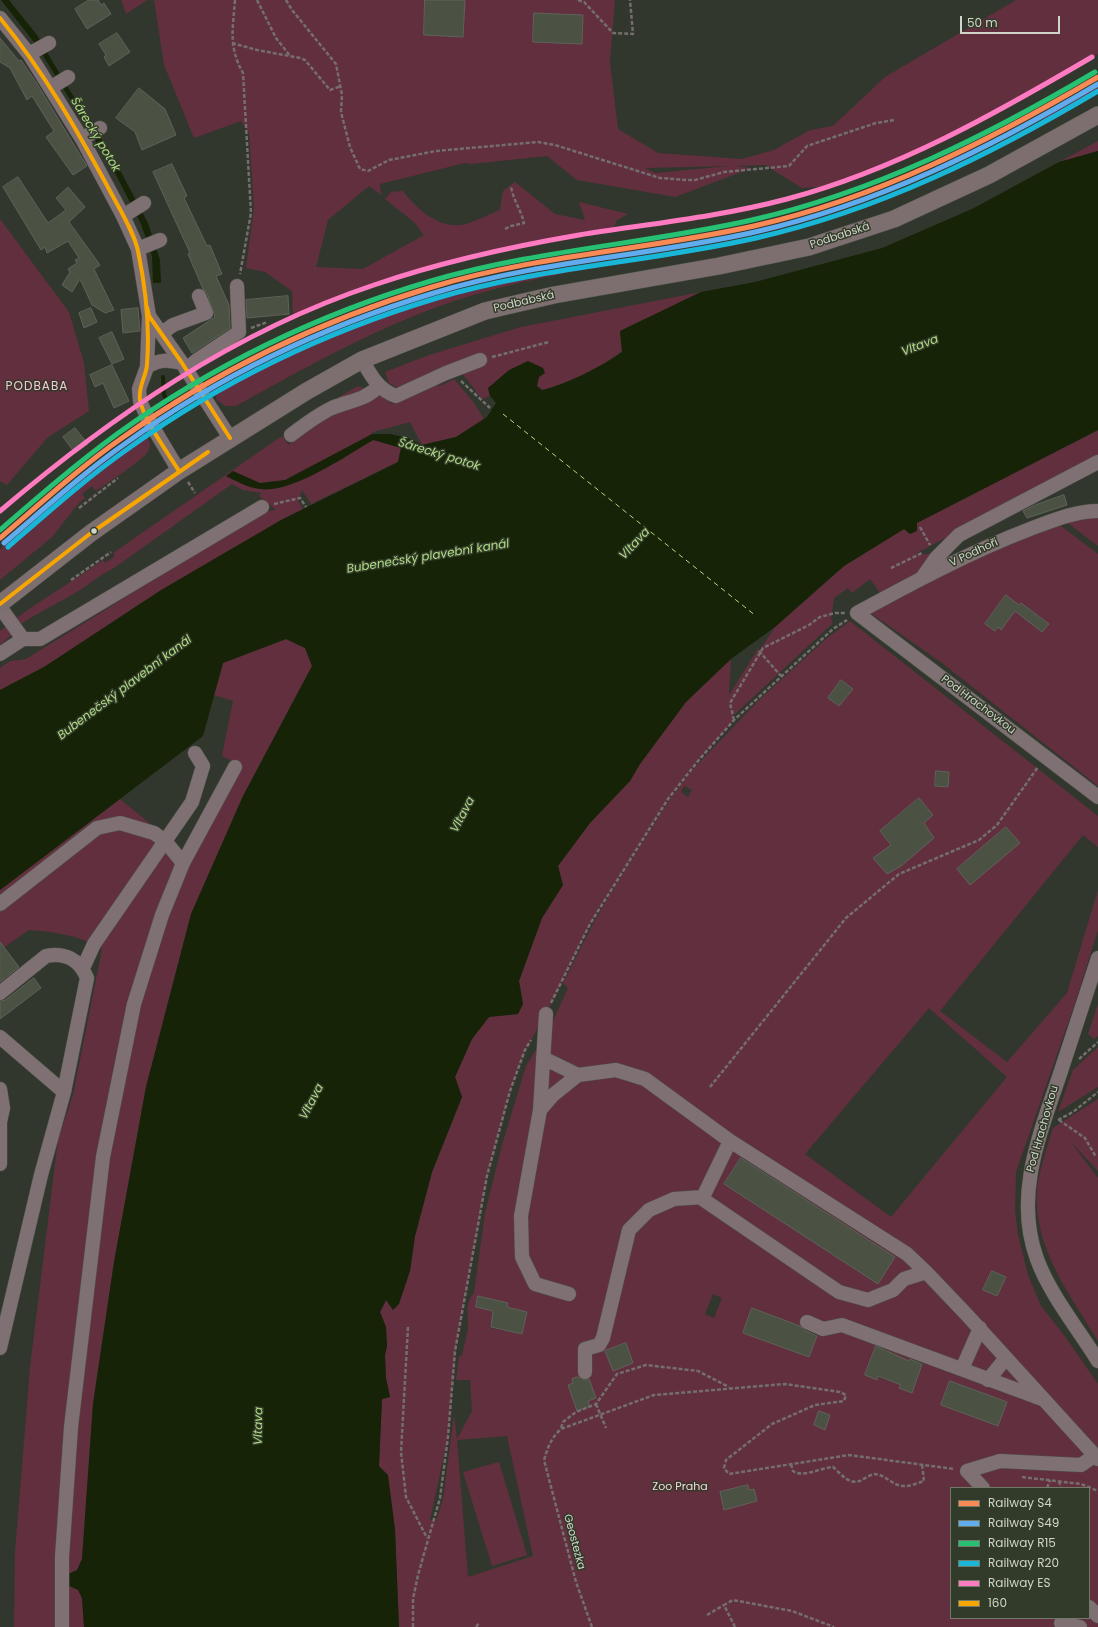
<!DOCTYPE html>
<meta charset="utf-8">
<style>
body{margin:0}
#map{position:relative;width:1098px;height:1627px;overflow:hidden;background:#32372d;font-family:Poppins,sans-serif}
canvas{display:block}
.legend{position:absolute;left:950px;top:1487px;width:140px;height:132px;box-sizing:border-box;background:#323b29;border:1px solid #717969;margin:0;padding:5px 7px;list-style:none;font-size:12px;color:#cfd5c9}
.legend li{display:flex;align-items:center;gap:8px;height:20px}
.legend b{width:20px;border:1px solid #717969}
.scale{position:absolute;left:960px;top:16px;width:100px;height:18px;box-sizing:border-box;border:2px solid #cfd5c9;border-top:0;padding-left:5px;font-size:12px;line-height:14px;white-space:nowrap;color:#cfd5c9;-webkit-text-stroke:3px #323b29;paint-order:stroke}
</style>
<div id="map">
<canvas width="1098" height="1627"></canvas>
<ul class="legend">
<li><b style="height:5px;background:#f98a56"></b>Railway S4</li>
<li><b style="height:5px;background:#60acee"></b>Railway S49</li>
<li><b style="height:5px;background:#26c172"></b>Railway R15</li>
<li><b style="height:5px;background:#1ab6d8"></b>Railway R20</li>
<li><b style="height:5px;background:#fe7ac1"></b>Railway ES</li>
<li><b style="height:5px;background:#f7a600"></b>160</li>
</ul>
<div class="scale">50 m</div>
</div>
<script>
const c = document.querySelector('canvas').getContext('2d');
c.lineJoin = 'round';
function paint(path, color) { c.fillStyle = color; c.fill(path, 'evenodd'); }
function trace(path, color, width, dash) { c.strokeStyle = color; c.lineWidth = width; c.lineCap = dash ? 'butt' : 'round'; c.setLineDash(dash || []); c.stroke(path); }
function drawText(font, color, halo, rows, align = 'center') {
  c.font = font + ' Poppins,sans-serif'; c.lineWidth = 3; c.setLineDash([]); c.textBaseline = 'middle'; c.strokeStyle = halo; c.fillStyle = color; for (const [text, x, y, turn = 0] of rows) {
    c.save(); c.translate(x, y); c.rotate((+turn || 0) * Math.PI / 180); c.textAlign = isNaN(turn) ? turn : align; if (halo) c.strokeText(text, 0, 0); c.fillText(text, 0, 0); c.restore();
  }
}
paint(new Path2D(`
 M121 0H147L126 14Z
 M154 0H615L610 62 618 129 658 153 742 159 774 150 810 130 833 126 885 77 1016 0H1098V54L1069 73 926 149 833 186 802 188 765 165 735 166 752 168 675 197 577 180 547 156 471 164 465 163 380 184 381 195 369 186 328 220 316 267 363 269 424 235 414 222 385 199 391 192 403 191C417 209 440 231 466 224 477 221 489 214 500 210L503 191 515 182 555 214 585 220 579 202 628 214 617 220 612 231C572 237 532 243 493 252 424 268 359 291 293 317L292 291 265 272 246 268 254 208 249 133 241 121 194 138 164 65ZM729 166 655 173 645 168Z
 M1098 83V93L1038 125 1047 114Z
 M1098 141V151L1059 162Z
 M0 219 69 312 84 363 89 411 48 437 7 485 0 481Z
 M709 248C620 264 522 276 437 307 366 333 301 370 236 406H225L216 399 217 392C304 341 401 305 500 282 569 267 639 258 709 248Z
 M701 292 620 331 622 351C603 366 565 385 542 390L537 386 539 377 545 373 488 388 490 396 482 399 462 373 396 387 389 383 385 372 429 355 521 327Z
 M454 379 474 403 484 419 456 437 422 445 410 422 373 432 366 444 374 440 401 447 398 462 311 504 302 490 298 501 303 509 281 520 44 667 0 690V668L10 661 26 659 263 512 276 510 259 496 261 493 243 490 232 484 114 568C101 574 91 583 80 590 58 604 33 614 13 630L14 633 0 645V631C32 604 69 585 103 560L105 563 115 556 113 553 282 436 289 445 322 407 358 386 377 393 392 404 429 387 442 385Z
 M1098 430V457L917 553 918 555 935 553 913 581 863 605 880 593 870 579 852 593 848 588 834 598 831 619 833 623 734 715 731 706 734 720 698 761 668 799 590 924 546 1014 525 1050 510 1091 487 1176 455 1351 448 1437 430 1520 436 1521 443 1499 454 1415 457 1439 472 1411 470 1380H456L459 1357 462 1355C464 1346 466 1338 468 1329 469 1317 464 1303 474 1293L485 1213 502 1145 526 1066 535 1051 543 1043 568 988 563 983 595 920 615 886 669 800 693 769 760 699 826 639 850 621 1098 816V847L1083 835 940 1011 1007 1062 1067 993 1098 890V930L1076 1000 1016 1172 1015 1211 1018 1235 1028 1275 1041 1306 1064 1335 1098 1384V1627H399L395 1529 379 1466 382 1399 390 1397 386 1378 385 1355 387 1346 386 1327 380 1312 386 1300 410 1271 415 1236 432 1172 462 1097 455 1077 472 1039 489 1017 518 1014 523 1004 519 981 542 918 563 885 558 866 590 823 630 781 640 764 686 702 731 659 729 695 758 649 760 650 775 627 844 566 904 529 910 534 916 531 917 523ZM841 680 853 689 839 706 828 698ZM936 771 949 772 948 787 935 786ZM684 786 692 790 688 797 681 792ZM918 798 933 815 895 848 880 831ZM879 854 894 869 873 858ZM929 1008 1007 1077 891 1217 805 1154ZM741 1157 895 1257 878 1284 724 1184ZM992 1271 1006 1277 997 1296 984 1290ZM713 1294 722 1298 714 1318 705 1314ZM508 1303 507 1307 527 1312 522 1334 491 1328 494 1319 492 1318 493 1311ZM752 1308 818 1333 809 1357 743 1333ZM876 1345 888 1349 887 1353 909 1361 911 1357 923 1362 912 1392 900 1388 901 1385 878 1377 877 1380 865 1375ZM950 1381 1007 1402 998 1426 941 1405ZM507 1436 533 1556 468 1577 457 1440ZM951 1488H1089V1618H951Z
 M142 433C149 437 153 445 147 453 140 462 107 483 96 491L92 486 82 494 85 498 78 504 52 537 0 580V549L97 467 140 437Z
 M1098 515V546L1065 521Z
 M1057 523 1098 554V786L942 663 869 612 903 592ZM1006 595 1001 629 998 627 995 631 985 624ZM1021 603 1048 623 1042 632 1015 611Z
 M286 639 305 648 312 666 243 796 191 914 146 1087 114 1262 93 1404 82 1559 77 1570 78 1590 82 1598 84 1627H14L15 1553 30 1367 58 1140 73 1095 102 949C79 935 55 932 29 930L0 950V890L120 799 191 857 239 765 222 756 233 701 214 695 223 663Z
 M1098 1004V1036L1094 1039 1088 1034Z
 M1098 1047V1087L1058 1112 1073 1070Z
 M1098 1099V1171L1070 1141 1098 1178V1341C1070 1295 1033 1247 1037 1190 1039 1169 1047 1148 1053 1128Z
 M499 1462 527 1555 492 1566 463 1472Z`), '#622f3f');
paint(new Path2D(`
 M1 0H9L37 35 67 86 111 153 148 223 160 260 161 283H153L152 256 141 224 114 171 37 46Z
 M1098 151V430L917 523V531L910 534 904 529 844 566 775 627 731 659 686 702 640 764 630 781 590 823 558 866 563 885 542 918 519 981 523 1004 518 1014 489 1017 472 1039 455 1077 462 1097 432 1172 415 1236 410 1271 399 1304 393 1310 386 1300 380 1312 386 1327 387 1346 385 1355 386 1378 390 1397 382 1399 379 1466 388 1475 395 1529 399 1627H84L82 1598 78 1590 69 1586 68 1574 77 1570 82 1559 93 1404 114 1262 146 1087 191 914 243 796 312 666 305 648 286 639 223 663 203 736 0 890V690L44 667 161 590 281 520 398 462 401 448 373 440C346 456 291 494 260 489 248 488 236 481 226 476L233 471 260 483 285 480 372 434H390L408 438 422 445 456 437 487 417 496 403 490 396 488 388 509 370 528 361 543 368 545 373 539 377 537 386 542 390C565 385 603 366 622 352L620 331 701 292 755 282 882 248 972 209 1059 162Z`), '#162307');
trace(new Path2D(`
 M163 377 164 395 175 413`), '#162307', 4);
trace(new Path2D(`
 M503 414 756 616`), '#afda85', 1, [5, 4]);
const building = new Path2D(`
 M89 0H98L101 5 104 3 111 14 87 29 75 9Z
 M425 0H465L463 37 424 35Z
 M534 13 583 15 582 44 533 42Z
 M117 33 130 52 109 66 104 57 106 55 99 44Z
 M0 38 19 61 21 60 36 82 87 166 73 175 46 137 54 131 32 96 27 100 10 68 0 62Z
 M139 88 165 109 176 135 142 150 135 132 116 118Z
 M172 164 187 196 184 198 207 246 210 245 222 274 216 276 229 305 230 328 192 353 183 338 215 317 207 293 203 289 188 254 190 253 153 172Z
 M18 177 48 223 66 210 56 198 68 187 85 207 69 222 100 265 94 269 114 310 105 313 92 305 80 279 72 292 62 285 70 272 68 269 77 263 75 260 79 258 68 241 47 253 45 247 41 250 3 187Z
 M288 296 289 314 247 318 246 300Z
 M91 308 97 322 84 328 79 313Z
 M138 308 140 331 123 333 121 310Z
 M112 332 124 359 112 364 99 338Z
 M112 365 129 401 114 408 103 383 95 387 90 375Z
 M75 428 88 444 75 453 63 437Z
 M1064 495 1067 505 1027 518 1023 511 1035 505Z
 M1006 595 1019 605 1021 603 1049 624 1042 632 1015 611 1001 630 998 627 995 631 985 624Z
 M841 680 853 689 839 706 828 698Z
 M936 771 949 772 948 787 935 786Z
 M919 798 933 815 924 823 934 838 901 866 887 874 873 858 891 845 880 831Z
 M1006 827 1020 843 970 885 957 869Z
 M0 942 19 967 0 982Z
 M34 978 41 988 0 1019V1001L5 1000Z
 M741 1158 895 1257 878 1284 724 1184Z
 M992 1271 1006 1277 997 1296 983 1290Z
 M478 1296 508 1303 507 1307 527 1312 522 1334 491 1327 493 1311 476 1307Z
 M752 1308 800 1326 804 1330 817 1336 809 1357 743 1333Z
 M626 1343 633 1363 613 1371 605 1351Z
 M876 1346 909 1361 910 1359 922 1364 912 1393 899 1388 901 1385 878 1376 877 1380 865 1375Z
 M578 1377 585 1380 589 1379 596 1398 588 1401 590 1406 577 1411 568 1385 573 1383 572 1379Z
 M950 1381 1007 1402 998 1426 941 1405Z
 M819 1411 830 1415 825 1430 814 1425Z
 M748 1485 749 1490 754 1489 757 1501 724 1510 720 1492Z`);
paint(building, '#4b5243');
trace(building, '#5e625a', 1);
const minor = new Path2D(`
 M0 18 29 54 82 139 123 216 138 249 149 316 147 367 139 389 140 401 148 419 179 471
 M29 54 49 43
 M50 88 68 77
 M82 139 100 128
 M123 216 144 203
 M138 249 160 240
 M149 316 182 363 230 438
 M162 333 173 325 206 313 199 296
 M362 360C371 375 378 390 396 396L446 373 480 360
 M147 367C159 359 168 360 182 363
 M186 370 197 360 239 332 237 286
 M291 435C304 425 317 415 332 408 351 400 364 401 379 386
 M1098 511C1075 511 1052 521 1030 529 970 552 914 582 857 613L1098 797
 M922 578 936 558 959 535 1098 462
 M0 607 23 639 0 654
 M23 639H40L262 507
 M0 904 97 828 120 823 154 833 165 841 183 863
 M1098 958C1085 998 1072 1037 1059 1077 1039 1136 1014 1197 1037 1259 1049 1293 1079 1330 1098 1361
 M83 968 94 944 192 802 203 766 195 753
 M0 993 46 956C65 952 80 960 87 978L64 1092 41 1175 0 1348
 M546 1014 540 1110 521 1216 522 1257 535 1284 569 1294
 M0 1037 64 1092
 M543 1058 578 1075 616 1070 645 1079 730 1141 907 1254 926 1272 967 1315 1098 1459
 M0 1089 3 1108 0 1122V1164
 M540 1110 553 1095 578 1075
 M701 1198 839 1292 868 1300 893 1290 904 1279 926 1272
 M807 1322 823 1329 842 1325 1042 1399
 M962 1369 980 1328
 M585 1372V1349L599 1345 603 1338 629 1230 649 1210 674 1199 703 1197 730 1141
 M988 1380 1006 1358
 M983 1488 967 1471 1000 1461 1081 1465 1094 1456
 M1089 1607 1098 1616
 M1061 1623 1080 1627
 M62 1627V1557L71 1427 103 1157 134 1004 162 915 183 863 235 767`);
const major = new Path2D(`
 M0 604 91 533 179 471 307 391 362 360 485 311 554 295 719 266 809 247 894 219 989 175 1098 115`);
trace(minor, '#4e534a', 15);
trace(major, '#4e534a', 18);
trace(new Path2D(`
 M235 0C233 29 228 46 243 73L251 213 240 274
 M257 0 276 38 290 56
 M286 0 292 10 336 64 342 95 341 112 350 147 360 169 368 171 389 160 436 151 538 142 555 145 660 178 687 180H695L724 172 789 166 807 146 876 123 894 120
 M578 0 584 2 613 33 633 34 630 0
 M232 43 257 50 300 58 305 60 330 90 341 86
 M505 229 511 226 524 223C521 210 513 200 511 186
 M251 328 268 322
 M492 357 549 342
 M461 381 490 408
 M114 423 130 412
 M188 482 195 493
 M274 504 300 498 306 507
 M79 508 118 478
 M920 527 930 545
 M891 568 922 553
 M71 580 111 552
 M759 651 781 676
 M734 720 730 703 763 648 809 625 820 617 835 613H845
 M551 1003 590 924 668 799 698 761 734 720 833 629 847 620
 M1079 1059 1098 1042
 M710 1087 846 918 899 874 979 840 997 825 1038 767
 M1058 1120 1073 1112 1098 1092
 M1059 1120 1085 1138 1096 1157
 M408 1327 401 1452 406 1497 427 1538
 M596 1404 606 1428
 M561 1428 563 1422 576 1412 596 1404 617 1374 646 1365 698 1371 729 1387
 M791 1464 793 1471C803 1478 820 1468 833 1467 842 1475 850 1486 862 1480 865 1478 870 1475 874 1474 886 1474 893 1487 905 1486 911 1486 918 1483 924 1481L922 1464
 M1022 1477 1081 1484 1098 1491
 M1059 1481 1061 1488
 M1047 1488 1050 1480
 M707 1615 724 1605
 M413 1627V1599L418 1575 440 1498 448 1437 455 1351 487 1176 510 1091 525 1050 531 1040
 M476 1627 479 1623
 M592 1627 576 1582 544 1460C548 1447 551 1438 561 1429L654 1395 785 1384 840 1392 846 1395 844 1401 815 1405 772 1424 726 1460 724 1468 729 1474 849 1455 954 1469
 M735 1627 724 1605 733 1600 792 1611 834 1627`), '#756e6e', 2.5, [4, 2]);
trace(minor, '#7e7073', 14);
trace(major, '#7d6e70', 17);
trace(new Path2D(`
 M0 18C44 72 77 130 110 191 119 208 134 232 138 251 146 289 150 326 147 365 146 377 138 386 140 400 143 419 168 453 179 471
 M147 307 149 316 182 363 230 438
 M0 604 91 533 208 452`), '#f7a600', 4);
trace(new Path2D(`
 M0 538C40 504 79 468 122 438 216 371 322 320 432 287 537 255 647 250 754 226 878 198 989 141 1098 77`), '#f98a56', 5);
trace(new Path2D(`
 M4 543C44 509 83 473 126 443 219 376 324 326 434 293 539 261 649 256 755 232 878 204 990 148 1098 84`), '#60acee', 5);
trace(new Path2D(`
 M0 530C38 497 76 464 117 434 212 366 319 314 431 281 536 250 646 244 752 220 875 192 987 136 1095 72`), '#26c172', 5);
trace(new Path2D(`
 M8 547C47 513 86 478 129 448 222 381 327 331 437 298 541 267 650 262 756 238 879 210 990 155 1098 91`), '#1ab6d8', 5);
trace(new Path2D(`
 M0 511C112 416 233 332 374 285 441 262 509 247 579 235 648 224 719 217 787 199 896 170 995 114 1092 57`), '#fe7ac1', 5);
for (const [x, y, r, color] of [
 [94,531,3.5,"#cfd5c9"]
]) { const dot = new Path2D(); dot.arc(x, y, r, 0, 2 * Math.PI); c.fillStyle = color; c.fill(dot); trace(dot, '#323b29', 1.5); }
drawText('11px', '#cfd5c9', '#323b29', [
 ["Podbabská",840,236,-18],
 ["Podbabská",524,302,-13],
 ["V Podhoří",974,553,-25],
 ["Pod Hrachovkou",978,705,37],
 ["Pod Hrachovkou",1043,1129,-74],
 ["Geostezka",574,1542,75]
]);
drawText('11px', '#fdd3de', '#323b29', [
 ["Zoo Praha",680,1487]
]);
drawText('italic 12px', '#afda85', '#323b29', [
 ["Šárecký potok",95,135,59],
 ["Vltava",920,346,-21],
 ["Šárecký potok",439,455,17],
 ["Vltava",635,544,-47],
 ["Bubenečský plavební kanál",428,557,-9],
 ["Bubenečský plavební kanál",125,688,-37],
 ["Vltava",463,815,-62],
 ["Vltava",312,1102,-62],
 ["Vltava",259,1426,-89]
]);
c.letterSpacing = '1px';
drawText('12px', '#f9c7d4', '#323b29', [
 ["PODBABA",37,387]
]);
c.letterSpacing = '0px';
</script>
